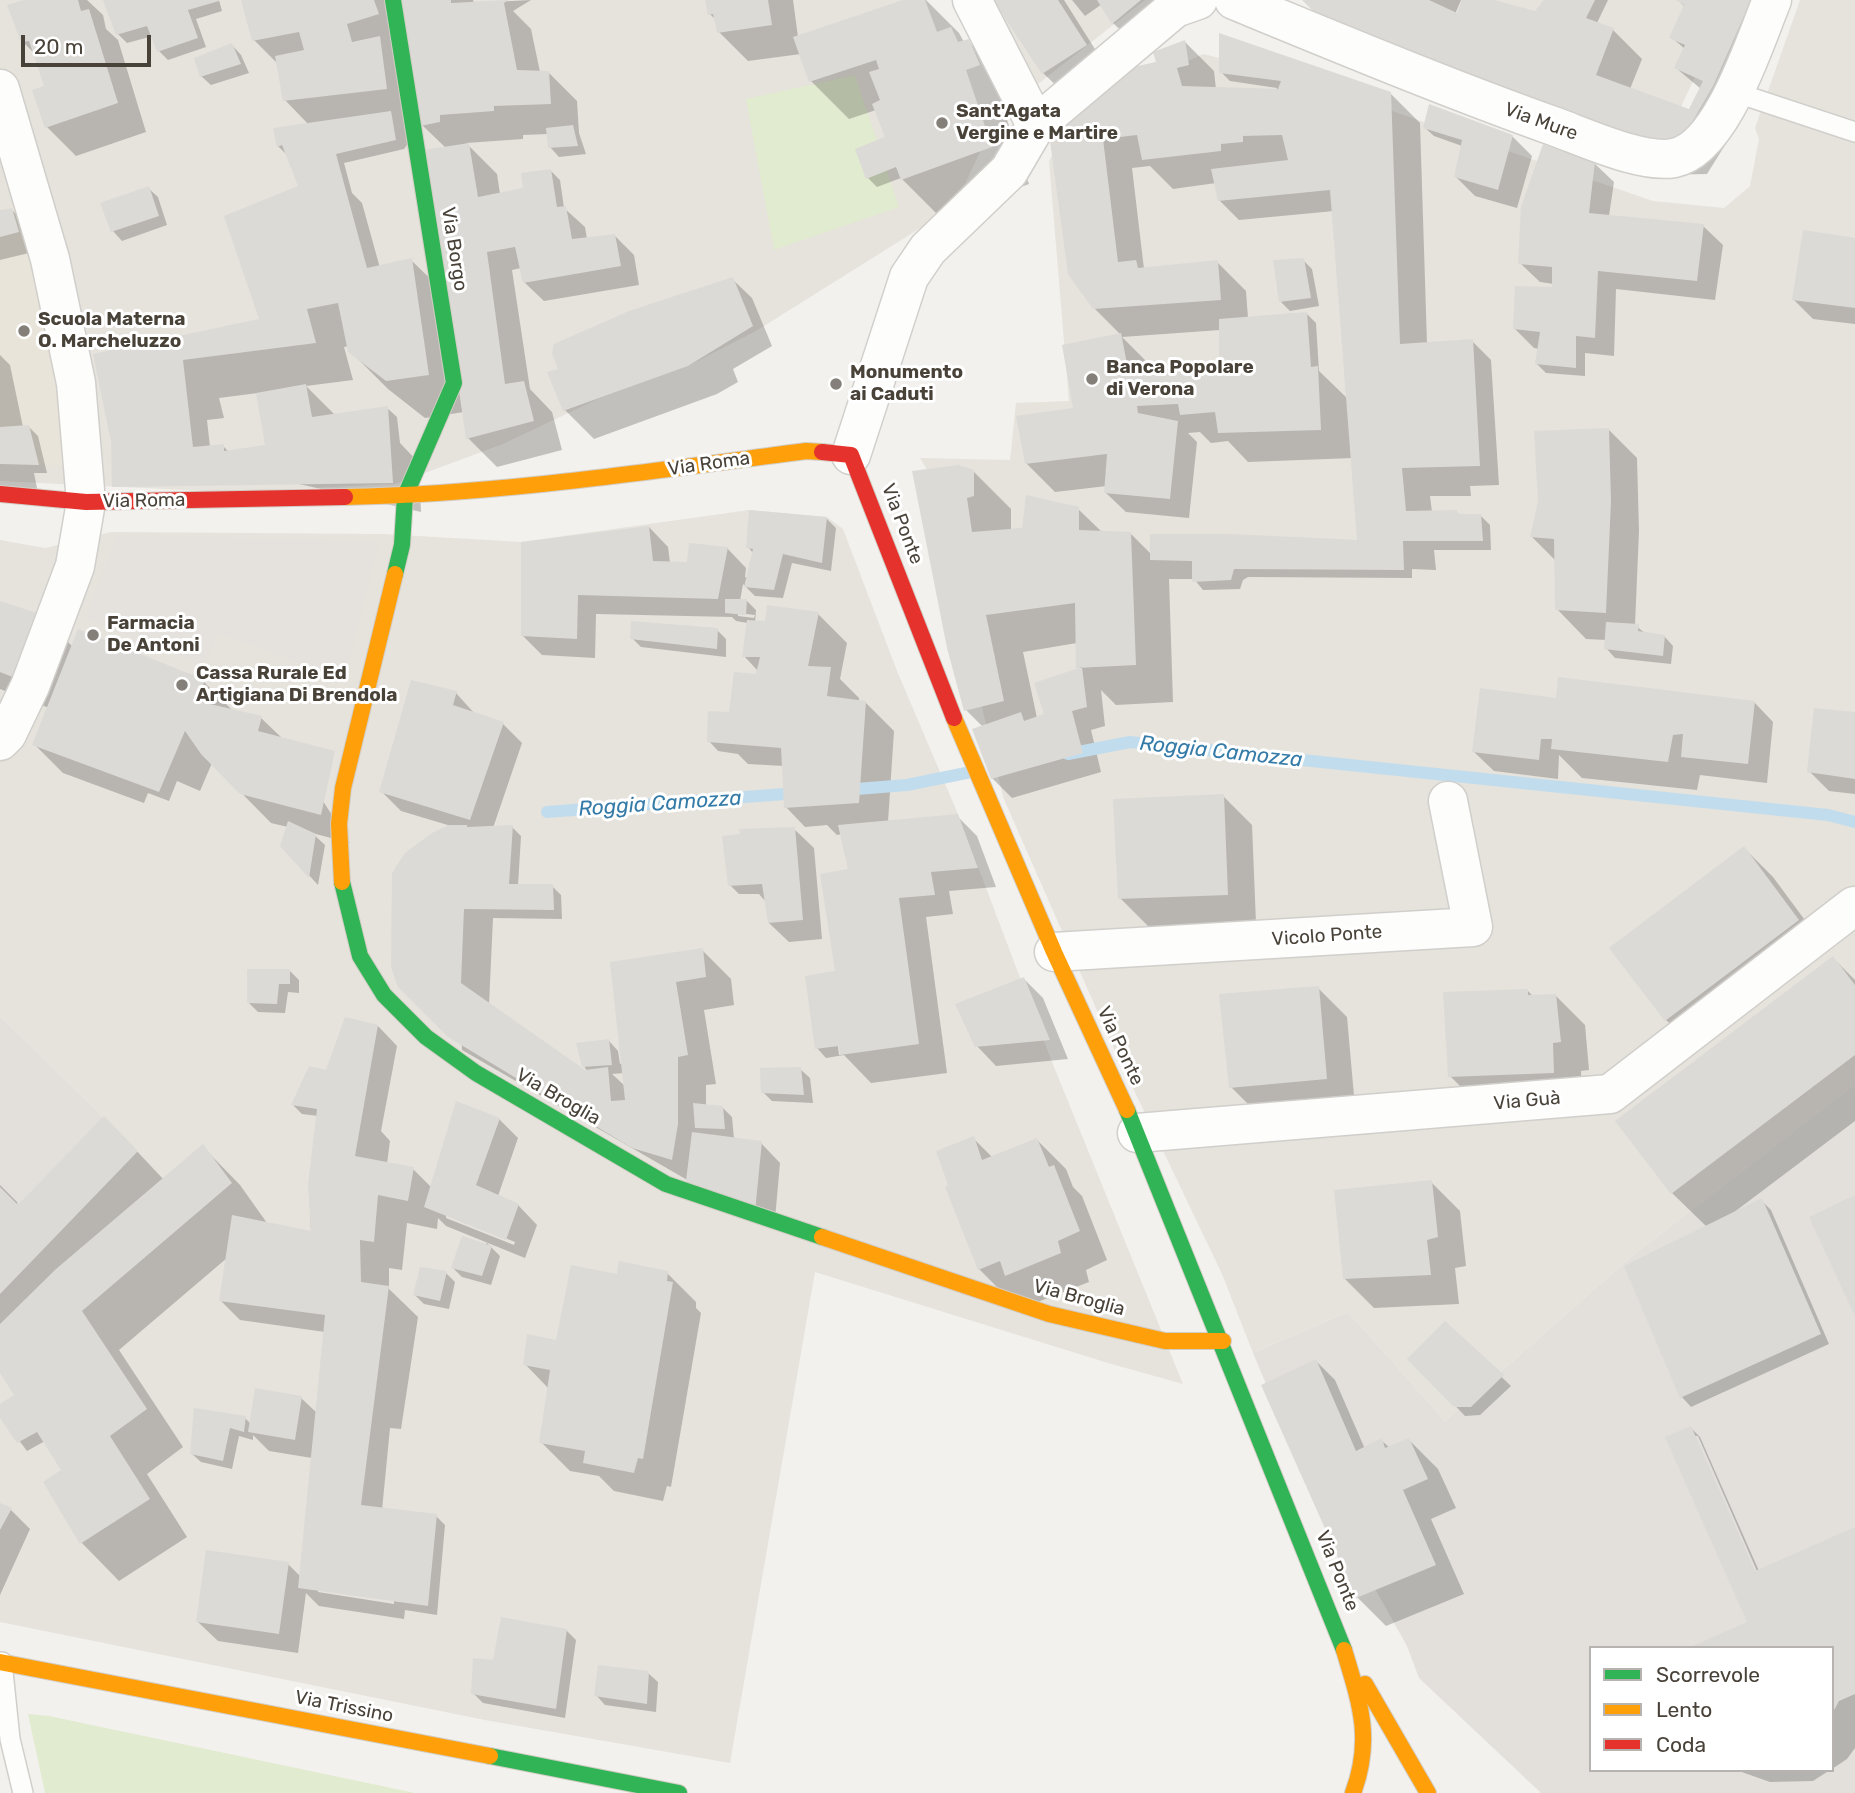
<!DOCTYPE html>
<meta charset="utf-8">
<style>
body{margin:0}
#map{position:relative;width:1855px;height:1793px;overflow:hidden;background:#f3f1ed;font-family:Rubik,sans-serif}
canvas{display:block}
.legend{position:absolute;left:1589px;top:1646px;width:245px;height:126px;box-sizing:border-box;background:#fff;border:2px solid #b6b3b0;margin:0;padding:9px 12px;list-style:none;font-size:21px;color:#494239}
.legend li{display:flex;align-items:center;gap:14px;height:35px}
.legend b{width:35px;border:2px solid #b6b3b0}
.scale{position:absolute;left:21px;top:35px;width:130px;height:32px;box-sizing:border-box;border:4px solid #494239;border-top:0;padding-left:9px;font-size:21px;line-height:24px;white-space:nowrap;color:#494239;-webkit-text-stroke:5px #fff;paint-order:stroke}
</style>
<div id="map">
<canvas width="1855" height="1793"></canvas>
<ul class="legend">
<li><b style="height:9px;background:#30b455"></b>Scorrevole</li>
<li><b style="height:9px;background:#ff9f0a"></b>Lento</li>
<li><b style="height:9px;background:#e5322d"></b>Coda</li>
</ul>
<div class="scale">20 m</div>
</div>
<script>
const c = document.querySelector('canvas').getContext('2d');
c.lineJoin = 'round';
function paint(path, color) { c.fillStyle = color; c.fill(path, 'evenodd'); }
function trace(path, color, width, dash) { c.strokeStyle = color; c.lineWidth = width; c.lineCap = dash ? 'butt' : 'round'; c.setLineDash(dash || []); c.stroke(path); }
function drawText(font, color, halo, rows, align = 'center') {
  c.font = font + ' Rubik,sans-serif'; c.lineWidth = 6; c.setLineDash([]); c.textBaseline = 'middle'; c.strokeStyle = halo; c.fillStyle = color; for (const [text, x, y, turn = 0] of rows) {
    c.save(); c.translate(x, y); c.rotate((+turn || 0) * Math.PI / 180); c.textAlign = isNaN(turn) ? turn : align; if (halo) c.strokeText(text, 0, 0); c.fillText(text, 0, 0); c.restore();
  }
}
paint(new Path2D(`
 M0 0H920L952 65 980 152 965 184 922 227 756 331 688 366 600 398 503 444 395 484 226 492 0 481Z
 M991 0H1145L1038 84Z
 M1322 0H1731L1664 143Z
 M1800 0H1855V1084L1632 1256 1445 1421 1348 1312 1253 1353 1222 1274 1110 1040 1003 797 926 468 920 458 1010 460 1016 403 1069 401 1049 161 1064 132 1133 86 1203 54 1282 73 1653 201 1724 208 1750 186 1759 139 1755 128Z
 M749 510 827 517 843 529 897 671 958 814 1052 1062 1183 1384 1108 1363 815 1272 730 1763 485 1720 0 1622V1294L138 1151 0 1016V540L45 548 111 532 384 534 521 542Z`), '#e6e2dc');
paint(new Path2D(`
 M0 1016 138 1151 0 1294Z
 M1855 1084V1793H1541L1419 1678 1407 1646 1284 1427 1253 1353 1348 1312 1445 1421 1632 1256ZM1591 1648H1832V1770H1591Z`), '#e3e0dc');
paint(new Path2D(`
 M14 205 60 379 70 466 0 464V208Z`), '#e9e4d9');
paint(new Path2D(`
 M855 75 899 207 774 250 746 99Z
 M28 1714 49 1716 415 1793H45Z`), '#e1ebcf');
paint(new Path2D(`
 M117 535 379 541 344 680 219 633 203 666 85 618Z`), '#e5e2de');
paint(new Path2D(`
 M30 0H87L103 15 106 29 118 40 146 132 76 156 47 127 46 87 35 54 22 41Z
 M105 0H219L222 11 196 19 206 47 168 60 159 51 153 36 127 43 118 34Z
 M243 0H473L474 3 531 0 513 11 531 29 540 72H548L577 101 579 133 586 154 559 157 550 147 548 134 523 135V139L466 143 497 174 500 194 523 190 551 171 560 180 564 208 585 227 587 239 615 236 634 255 639 285 544 301 524 282 521 268 512 270 530 389 552 412 562 450 497 467 468 438 464 412 425 418 388 389 350 351 349 346 344 347 353 380 306 386 335 415 387 408 397 417 400 443 419 463 421 512 112 441 95 356 262 320 300 187 288 156 278 146 309 125 285 100 279 65 254 40ZM422 125 446 148 447 295 411 260 380 268 362 203 352 193 344 163 404 149ZM258 393 268 446 229 452 223 446 210 447 207 420 224 418 219 398Z
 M707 0H793L798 37 908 0H926L959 33 964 42 968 41 1006 79 1016 103 1003 108 1029 184 940 217 901 178 877 187 868 178 887 138 876 110 849 119 811 81 801 54 748 61 719 32 717 21 710 14Z
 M997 0H1064L1105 65 1063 92 1043 73Z
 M1072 0H1157L1133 42 1113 23 1102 4 1085 16Z
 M1303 0H1487L1536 13 1547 0H1608L1597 23 1613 30 1642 59 1630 89 1690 110 1701 89 1676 68 1685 49 1671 37 1685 7 1678 0H1782L1706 121 1727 142 1707 174 1660 175ZM1461 0 1463 1 1458 15 1455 14Z
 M1185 42 1214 71 1216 89 1276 91 1277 88 1230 81 1221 72 1390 93 1420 123 1427 344 1472 341 1491 360 1499 485 1470 486 1471 496H1430L1432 512 1456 511 1460 516H1481L1490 525 1491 550H1434L1436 570 1412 569V578L1248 577 1243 580 1240 589 1203 590 1194 579H1169L1173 702 1116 705 1101 690 1105 726 1091 730 1101 772 1012 798 992 778 983 727 966 710 915 473 973 471 1011 509V530L1023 529 1078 509 1102 532 1130 533 1151 554 1359 541 1353 458 1248 462 1228 441 1211 443 1200 432 1188 433 1197 442 1189 518 1126 512 1106 493 1107 486 1055 492 1026 463 1075 409 1121 335 1094 308 1050 134ZM1150 166 1173 189 1216 183 1219 200 1239 220 1334 211 1348 399 1319 371 1316 323 1306 313 1248 318 1246 291 1217 262 1144 269 1132 168ZM1220 330 1221 367 1151 373 1149 364 1122 337ZM1077 643 1080 670 1046 715 1037 718 1023 652Z
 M232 45 241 55 249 73 211 85 201 76Z
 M1424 127 1512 136 1532 156 1517 208 1475 196 1455 176 1462 146 1434 136Z
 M1594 163 1614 182 1609 216 1703 226 1723 245 1715 300 1616 289 1614 356 1585 353V376L1546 373 1537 364 1539 349 1534 348 1515 329 1554 289V284L1540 282 1520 263Z
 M148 188 158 197 167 225 122 241 113 231 103 204Z
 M12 210 31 229 37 251 0 260V212Z
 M1855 240V324L1813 319 1794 300Z
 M1303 260 1312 269 1319 306 1290 311 1281 302Z
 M732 279 752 298 772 346 733 369 738 382 717 394 594 439 565 410 560 370Z
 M0 355 10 365 23 427H29L38 436 47 473H34L38 493 0 491Z
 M1608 429 1637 458 1639 531 1635 625 1646 634 1664 636 1673 646 1671 664 1615 658 1606 648V640L1586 639 1557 609 1556 561 1532 537Z
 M750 512 827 519 836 528 831 571 792 563 783 598 755 596 743 584 740 601H747L756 610 755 622H766L768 607 818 614 847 643 840 679 859 698V702H865L894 731 888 822 957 816 977 836 996 887 949 891 953 914 926 917 947 1073 871 1083 844 1055 826 1058 817 1048 807 978 837 972 822 875 850 871 842 834 837 835 827 825 805 827 786 807 784 766 748 764 738 754 718 751 709 741 710 712 730 716 736 674 757 676 758 671 744 656 748 623 736 621 732 617 596 614 595 658 542 655 522 635V543L649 527 668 547 670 563 688 564 690 545 727 548 746 568 745 577 748 578 753 553 748 547ZM738 613 755 615 754 618 738 616ZM830 983H833L842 1055H839Z
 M0 603 42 616 73 647 204 682 233 711 261 718 283 739 350 843 312 833 325 845 318 885 282 846 288 827 271 823 212 763 200 791 177 781 169 801 148 793 144 803 63 773 34 744 49 708 0 689Z
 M717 630 726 639V657L641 647 632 638Z
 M456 693 475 714 503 724 522 743 493 828 512 827 521 836 518 886H552L561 895 562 919 493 918 489 1005 590 1076 584 1066 609 1041 618 1051 620 1064 623 1063 612 963 702 950 731 979 734 1005 704 1010 716 1084 706 1085V1106L723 1108 732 1117 734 1139 761 1143 780 1163 774 1230 462 1050 451 826 401 811 381 791ZM624 1073 626 1087 612 1074Z
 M1558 700 1754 702 1773 722 1767 783 1700 775 1697 790 1582 778 1559 755 1558 779 1494 771 1474 752Z
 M1855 714V794L1829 791 1809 771Z
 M1223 796 1252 825 1256 923 1149 927 1120 898Z
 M794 829 814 848 822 939 789 942 769 923 766 902 759 894H739L730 885Z
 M1744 848 1773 877 1827 950 1695 1048 1666 1020Z
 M1833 958 1855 980V1121L1733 1213 1762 1201 1771 1210 1829 1344 1691 1407 1682 1397 1626 1267 1707 1227 1672 1193Z
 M290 971 299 980V993L288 992 285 1013 258 1012 249 1003Z
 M1024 979 1043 998 1068 1059 996 1066 977 1046Z
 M1318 988 1347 1017 1355 1107 1260 1116 1231 1087Z
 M1528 991 1534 997 1556 996 1585 1025 1589 1070 1581 1071 1582 1101 1479 1105 1450 1076Z
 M378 1026 397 1046 381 1131 390 1141 387 1164 413 1169 432 1188 499 1119 518 1138 498 1196 518 1205 537 1225 525 1258 446 1226 438 1218 437 1229 407 1223 402 1270 389 1268V1289L418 1317 401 1429 390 1428 382 1510 436 1516 445 1525 437 1615 405 1610 404 1619 319 1606 306 1593 298 1653 218 1641 198 1622 288 1564 301 1577 312 1458 269 1451 253 1435V1440L239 1436 232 1469 201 1462 191 1453 245 1418 251 1424 301 1398 316 1412 325 1332 240 1320 221 1301 227 1258 119 1350 183 1447 147 1474 187 1537 119 1581 82 1543 46 1483 64 1471 45 1441 27 1451 0 1415V1406L16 1396 0 1370V1185L17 1202 18 1207 133 1147 164 1180 203 1147 240 1185 267 1223 311 1232 309 1185 318 1116 302 1114 293 1105ZM446 1214 515 1242 514 1245 446 1218ZM318 1589 394 1600V1604L318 1592Z
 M800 1069 810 1078 813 1103 772 1101 763 1092Z
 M973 1138 993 1158 1037 1140 1066 1169 1073 1187 1082 1196 1107 1260 1086 1270 1089 1282 1035 1303 1008 1298 979 1269Z
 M1431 1182 1460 1211 1466 1266 1455 1268 1459 1304 1374 1308 1345 1279Z
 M487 1243 500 1256 491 1285 462 1277 453 1268Z
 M446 1273 455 1282 449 1309 424 1304 415 1295Z
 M667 1273 696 1302V1308L701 1313 671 1487 667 1486 663 1501 614 1491 599 1476 570 1471 541 1442 549 1389 525 1364 558 1342 618 1277Z
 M1445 1323 1511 1386 1480 1415 1465 1416 1410 1359Z
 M1316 1361 1335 1380 1365 1449 1381 1440 1390 1448 1409 1440 1438 1469 1456 1508 1431 1519 1464 1594 1386 1626 1357 1597Z
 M1691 1428 1700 1437 1759 1571 1855 1529V1748L1847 1759 1832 1769V1648L1749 1622ZM1694 1436H1698L1760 1578 1757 1579Z
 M0 1505 11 1510 30 1529 0 1595Z
 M566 1630 576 1640 565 1718 483 1703 473 1693 495 1662Z
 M648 1673 658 1682 656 1712 605 1705 596 1695Z
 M1736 1770H1830L1813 1781 1770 1782Z`), '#0003');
trace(new Path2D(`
 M1068 754 1130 742 1828 815 1855 822
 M844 790 907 785 971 772
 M547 812 798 793`), '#c1dded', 12);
paint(new Path2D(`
 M24 0H78L81 11 89 9 118 103 45 128 32 90 44 86 29 41 21 42 7 5Z
 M103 0H219V1L188 10 198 38 157 52 147 26 116 35Z
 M241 0H374L379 14 347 24 352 42 380 36 387 89 283 101 275 56 304 50 299 32 252 41Z
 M399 0H451V3L508 0 504 3 517 70 549 71 551 104 494 106V111L440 115V122L420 126Z
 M705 0H768L772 25 717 33 713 14 708 15Z
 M903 0H925L937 32 951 27 958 42 969 39 980 65 966 70 992 147 901 180 896 167 866 179 855 149 885 137 872 104 880 100 869 72 879 69 876 60 809 82 793 37Z
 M993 0H1058L1087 45 1042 74Z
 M1097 0H1141L1112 24Z
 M1302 0H1429L1457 13 1462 0H1494L1535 11 1544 0H1595L1586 18 1614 28 1596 75 1689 109 1703 81 1674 68 1685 45 1669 38 1684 5 1676 0H1751L1713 86 1678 146 1629 147 1323 21Z
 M1219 33 1391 92 1400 344 1473 339 1480 466 1402 468 1406 511 1457 510 1458 514H1481L1483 541H1403L1404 570 1234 569 1231 580 1192 582V561L1150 560V534H1230L1357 540 1330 190 1218 201 1211 169 1288 160 1282 135 1243 136V142L1221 144V151L1142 160 1137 135 1103 139 1118 262 1136 260 1138 268 1218 260 1221 300 1093 309 1068 274 1049 134 1133 67 1156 62 1153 52 1185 40 1189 65 1177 68 1182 86 1278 89 1281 81 1219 73Z
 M232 43 241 64 200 77 194 58Z
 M1429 104 1513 135 1498 190 1454 177 1462 140 1423 128Z
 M391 111 396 140 336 154 367 268 412 258 429 375 386 381 348 352 338 303 307 309 316 343 183 360 193 447 224 444V451L265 445 256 393 306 384 312 417 388 406 393 483 112 487 111 442 93 354 259 319 224 216 298 186 282 145 277 147 273 128Z
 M573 125 578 146 548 148 546 128Z
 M469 143 478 197 523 188 521 173 551 169 557 207 566 206 572 239 615 234 621 266 523 283 515 247 487 252 505 384 524 381 534 421 466 439 424 150Z
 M1543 144 1595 161 1589 213 1704 224 1697 281 1598 271 1595 338 1576 336V368L1535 364 1540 332 1513 329 1515 286 1552 287V267L1518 264 1521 207Z
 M149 186 159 216 111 232 100 203Z
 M12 208 19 232 0 237V210Z
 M1803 230 1855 238V308L1792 300Z
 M1304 258 1311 298 1279 302 1273 260Z
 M733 277 753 326 688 366 563 411 547 372 558 369 552 353 554 344 629 311Z
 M1307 312 1311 367 1318 366 1321 430 1218 433 1215 412 1180 415 1178 404 1137 406 1138 413 1178 421 1170 499 1104 493 1107 454 1025 464 1016 416 1073 408 1062 345 1121 333 1129 374 1219 362V319Z
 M29 425 39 465 0 464V427Z
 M1609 428 1611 501 1606 613 1555 610 1554 539 1530 537 1538 501 1534 431Z
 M959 465 974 470V496L967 498 972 532 1022 528 1026 495 1079 507V530L1131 532 1136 665 1076 668 1075 603 986 615 1004 701 964 711 947 648 912 471Z
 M749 510 827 517 822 563 783 554 774 590 744 587 753 549 746 548Z
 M649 526 653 561 687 562 689 543 728 547 718 599 578 595 577 639 521 636V542Z
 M725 599H747L746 615 725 613Z
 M0 601 43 615 20 680 0 672Z
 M767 605 819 612 808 666 831 667 827 696 866 701 859 803 784 808 781 748 707 742 708 711 729 712 734 672 756 674 760 657H742L747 620 765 621Z
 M631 621 718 628 717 649 630 639Z
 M1606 622 1639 624 1638 631 1665 635 1663 656 1604 649Z
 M78 629 205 680 197 701 262 716 258 731 335 751 321 815 240 794 201 754 185 731 159 792 32 745Z
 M1082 667 1087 707 1072 711 1083 753 991 779 972 729 1021 712 1024 721 1044 714 1034 683Z
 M1558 677 1755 701 1748 764 1681 757 1683 734 1673 735 1668 762 1551 749 1552 739H1541L1539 760 1472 752 1480 688 1556 698Z
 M411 680 457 691 453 705 504 722 470 820 379 792Z
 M1814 708 1855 712V779L1807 772Z
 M1224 794 1228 895 1118 899 1113 799Z
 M958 814 978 868 931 872 935 895 899 898 919 1044 840 1055 839 1046 815 1049 805 976 835 971 820 874 848 869 838 825Z
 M288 821 316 834 309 878 280 846Z
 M449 825H467V827L513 825 509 884H553L554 910 464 909 461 983 585 1070 608 1067 611 1101 625 1100 610 962 703 948 706 977 676 982 688 1055 678 1057V1124L672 1160 632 1148 448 1037 398 987 391 967 392 873 405 853 432 833Z
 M795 827 803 920 768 923 762 884 728 886 722 836 740 834 739 829Z
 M1744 846 1799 920 1665 1021 1609 948Z
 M1833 956 1855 985V1055L1671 1194 1615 1121Z
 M247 969H290V984H279L277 1004 247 1003Z
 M1024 977 1050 1040 975 1047 955 1004Z
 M1319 986 1327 1079 1229 1088 1219 994Z
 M1528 989V995L1556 994 1561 1042 1553 1043 1554 1073 1448 1077 1443 992Z
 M345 1017 378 1025 355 1156 414 1167 408 1201 378 1195 374 1242 360 1240 361 1282 389 1286 361 1505 437 1514 428 1606 298 1588 325 1315 219 1301 232 1215 311 1231 308 1185 317 1109 291 1105 309 1066 326 1070Z
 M609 1039 612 1065 582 1067 576 1043Z
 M801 1067 804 1095 761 1093 760 1068Z
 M456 1101 500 1118 476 1185 519 1204 506 1240 424 1207Z
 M693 1103 723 1106 725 1129 695 1128Z
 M104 1116 138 1151 0 1294V1187L18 1205Z
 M692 1132 762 1141 755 1212 685 1189Z
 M974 1136 982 1160 1037 1138 1049 1167 1054 1165 1080 1231 1058 1241 1061 1253 1005 1276 1000 1261 978 1270 945 1187 948 1185 936 1151Z
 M203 1144 232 1183 82 1311 147 1409 110 1436 150 1499 80 1544 43 1482 61 1470 37 1432 17 1443 0 1418V1404L14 1395 0 1373V1324L56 1269Z
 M1432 1180 1438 1237 1427 1240 1431 1275 1343 1279 1334 1190Z
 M1855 1195V1316L1809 1217Z
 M1762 1198 1821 1334 1680 1398 1624 1266Z
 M462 1236 492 1246 482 1276 451 1268Z
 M619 1261 668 1271 667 1281 673 1282 643 1459 638 1458 634 1473 583 1463 585 1451 539 1443 550 1370 523 1365 527 1334 556 1340 571 1265 617 1274Z
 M420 1267 447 1271 440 1301 413 1295Z
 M1445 1321 1504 1375 1471 1407H1454L1407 1359Z
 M1316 1359 1356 1451 1382 1438 1385 1448 1409 1438 1428 1479 1403 1490 1436 1565 1356 1598 1261 1385Z
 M255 1388 302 1396 295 1440 248 1432Z
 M194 1408 246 1416 244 1432 230 1428 223 1461 190 1454Z
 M1691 1426 1755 1571 1855 1527V1694L1839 1701 1832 1714V1648H1688L1747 1622 1665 1437Z
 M0 1503 12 1508 0 1530Z
 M206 1550 289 1562 279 1634 196 1622Z
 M501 1617 567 1629 556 1709 471 1694 473 1658 493 1660Z
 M598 1665 649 1671 647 1704 594 1696Z`), '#dcdad6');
const lane = new Path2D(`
 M1734 92 1855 132
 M2 1662 10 1739 23 1793`);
const street = new Path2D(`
 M972 0 1036 125
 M1234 0C1341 44 1447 88 1556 127 1586 138 1643 164 1674 158 1722 149 1755 41 1772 0
 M0 89 50 259 76 383 86 502 75 566 30 686 7 734 0 741
 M851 455 909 277 928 249 1009 171 1036 125 1175 8 1198 0
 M1054 952 1473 927 1448 801
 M1137 1133 1610 1094 1854 906`);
const fast = new Path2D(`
 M393 0 454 383 405 496 402 545 395 574
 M342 882 360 956 384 995 426 1037 476 1073 666 1184 822 1237
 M1127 1110 1344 1650
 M490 1756 679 1793`);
const slow = new Path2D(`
 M345 497C500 494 653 471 806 451L822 452
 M954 718 1054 952 1127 1110
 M342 882 339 824 343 788 395 574
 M822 1237 1049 1314 1165 1341H1223
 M1344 1650C1360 1703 1373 1739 1353 1793
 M0 1662 490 1756
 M1365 1684 1428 1793`);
const jam = new Path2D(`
 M822 452 851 455 954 718
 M0 494 86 502 345 497`);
trace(lane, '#d1cfcb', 22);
trace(street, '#d1cfcb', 41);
trace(fast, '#d2cdc5', 18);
trace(slow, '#d2cdc5', 18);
trace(jam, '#d2cdc5', 18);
trace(lane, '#fdfdfc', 19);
trace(street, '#fdfdfc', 38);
trace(fast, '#30b455', 16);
trace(slow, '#ff9f0a', 16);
trace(jam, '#e5322d', 16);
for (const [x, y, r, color] of [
 [942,123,7,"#847f78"],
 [24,331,7,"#847f78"],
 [1092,379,7,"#847f78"],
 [836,384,7,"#847f78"],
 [93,635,7,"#847f78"],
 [182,685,7,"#847f78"]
]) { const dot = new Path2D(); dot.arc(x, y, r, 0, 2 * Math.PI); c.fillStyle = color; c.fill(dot); trace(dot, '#fff', 2.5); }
drawText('bold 19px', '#494239', '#fff', [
 ["Sant'Agata",956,112],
 ["Vergine e Martire",956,134],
 ["Scuola Materna",38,320],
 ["O. Marcheluzzo",38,342],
 ["Banca Popolare",1106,368],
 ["di Verona",1106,390],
 ["Monumento",850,373],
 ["ai Caduti",850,395],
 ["Farmacia",107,624],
 ["De Antoni",107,646],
 ["Cassa Rurale Ed",196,674],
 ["Artigiana Di Brendola",196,696]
], 'left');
drawText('19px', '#494239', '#fff', [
 ["Via Mure",1541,122,20],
 ["Via Borgo",454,249,81],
 ["Via Roma",709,464,-8],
 ["Via Roma",144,501,-1],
 ["Via Ponte",902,524,69],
 ["Vicolo Ponte",1327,936,-4],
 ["Via Ponte",1120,1046,65],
 ["Via Broglia",558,1097,30],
 ["Via Guà",1527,1101,-5],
 ["Via Broglia",1079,1298,15],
 ["Via Ponte",1337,1571,68],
 ["Via Trissino",344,1707,11]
]);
drawText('italic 21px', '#357ba8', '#fff', [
 ["Roggia Camozza",1221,752,6],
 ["Roggia Camozza",660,804,-4]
]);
</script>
